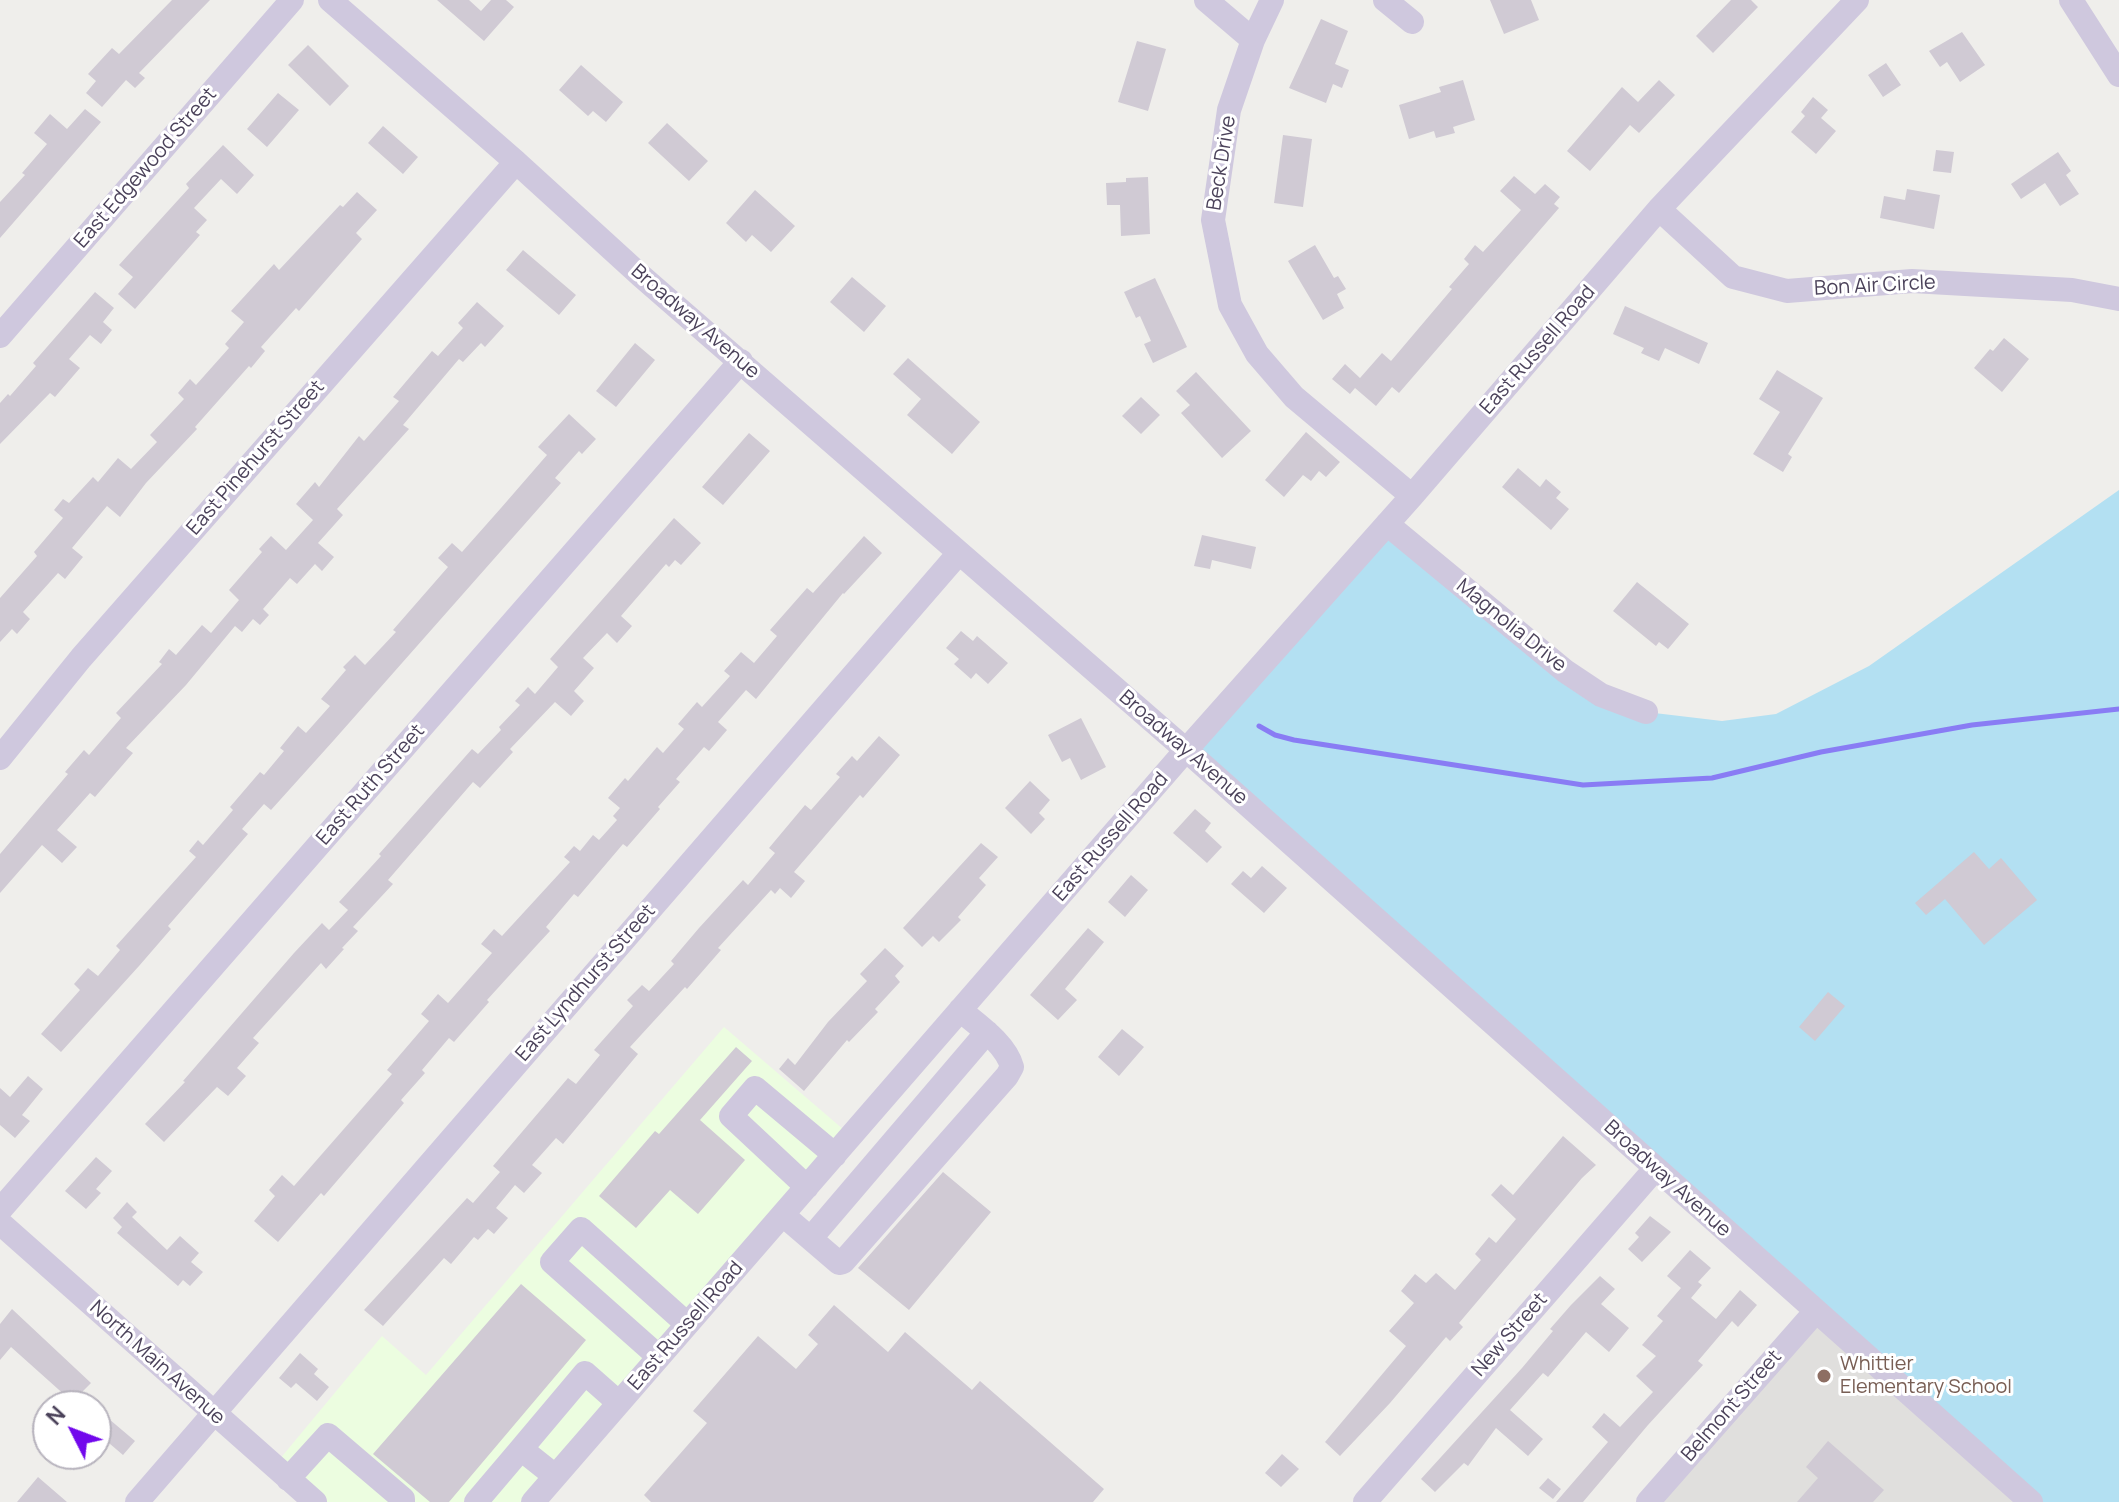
<!DOCTYPE html>
<style>
body{margin:0}
#map{position:relative;width:2119px;height:1502px;overflow:hidden;background:#efeeeb;font-family:Manrope,sans-serif}
canvas{display:block}
.north{position:absolute;left:32px;top:1390px;width:80px;height:80px;box-sizing:border-box;background:#fff;border:2px solid #b7b3bd;border-radius:50%;rotate:312deg;font-size:22px;font-weight:700;line-height:32px;text-align:center;color:#4b425a}
.north::after{content:'';display:block;margin:auto;width:28px;height:36px;background:#7208ec;clip-path:polygon(50% 0,100% 100%,50% 72%,0 100%)}
</style>
<div id="map">
<canvas width="2119" height="1502"></canvas>
<div class="north">N</div>
</div>
<script>
const c = document.querySelector('canvas').getContext('2d');
c.lineJoin = 'round';
function paint(path, color) { c.fillStyle = color; c.fill(path, 'evenodd'); }
function trace(path, color, width, dash) { c.strokeStyle = color; c.lineWidth = width; c.lineCap = dash ? 'butt' : 'round'; c.setLineDash(dash || []); c.stroke(path); }
function drawText(font, color, halo, rows, align = 'center') {
  c.font = font + ' Manrope,sans-serif'; c.lineWidth = 6; c.setLineDash([]); c.textBaseline = 'middle'; c.strokeStyle = halo; c.fillStyle = color; for (const [text, x, y, turn = 0] of rows) {
    c.save(); c.translate(x, y); c.rotate((+turn || 0) * Math.PI / 180); c.textAlign = isNaN(turn) ? turn : align; if (halo) c.strokeText(text, 0, 0); c.fillText(text, 0, 0); c.restore();
  }
}
paint(new Path2D(`
 M724 1027 851 1136 533 1502H315L274 1466 382 1336 426 1375Z`), '#ecfde0');
paint(new Path2D(`
 M1816 1311 2031 1502H1648Z`), '#e0dfdd');
paint(new Path2D(`
 M2119 490V1502H2031L1186 750 1387 524 1565 671 1646 712 1722 721 1776 714 1869 666Z`), '#b3e0f2');
trace(new Path2D(`
 M1259 726 1275 735 1294 740 1583 785 1712 778 1821 752 1972 725 2119 709`), '#897cf4', 5);
paint(new Path2D(`
 M172 0H210L139 73 145 78 135 88 126 80 102 107 86 93 96 81 88 74 112 48 119 54Z
 M437 0H469L481 11 491 0H506L514 7 484 41Z
 M1490 0H1531L1539 20 1504 34Z
 M1731 0H1751L1758 7 1713 53 1696 36Z
 M1321 19 1348 31 1335 64 1349 70 1342 88 1333 84 1326 103 1289 88Z
 M1962 32 1985 65 1960 82 1947 62 1940 67 1929 51Z
 M1137 41 1166 49 1148 111 1118 102Z
 M308 45 349 86 330 106 288 65Z
 M1886 63 1901 85 1883 97 1868 75Z
 M581 65 623 102 606 122 593 111 588 116 559 90Z
 M1463 80 1475 120 1453 127 1455 133 1436 138 1434 131 1409 139 1399 105 1441 92 1439 87Z
 M1659 80 1675 95 1639 133 1630 125 1590 171 1567 151 1622 87 1638 102Z
 M278 93 299 110 267 147 247 129Z
 M1813 97 1828 110 1821 118 1836 131 1816 154 1791 132 1805 116 1801 112Z
 M85 109 101 122 0 238V202L25 175 22 173 47 144 34 133 50 114 67 129Z
 M667 123 708 161 689 181 648 143Z
 M383 126 418 157 403 174 368 143Z
 M1283 135 1312 139 1303 207 1274 203Z
 M223 145 254 175 237 194 221 179 194 208 207 220 196 232 200 235 135 309 118 294 133 277 119 265 189 188 186 184Z
 M1936 150 1954 152 1951 173 1933 171Z
 M2058 152 2071 171 2066 175 2079 194 2060 206 2045 183 2021 199 2011 184Z
 M1514 176 1535 194 1545 184 1560 197 1554 204 1559 208 1399 393 1392 387 1376 406 1355 388 1350 394 1332 379 1345 364 1360 378 1382 353 1391 361 1452 289 1449 287 1469 264 1464 259 1475 245 1483 252 1521 210 1500 191Z
 M1148 177 1150 234 1121 236 1120 205H1107L1106 183 1126 182V178Z
 M1907 189 1940 195 1934 229 1880 218 1884 196 1905 200Z
 M755 190 795 226 771 252 752 235 746 242 726 223Z
 M357 192 377 210 356 233 362 239 299 311 296 308 261 347 265 351 251 368 249 366 195 427 197 429 146 483 120 517 107 506 72 548 83 557 65 579 58 573 23 612 30 619 17 634 12 629 0 642V598L37 556 34 552 63 518 54 510 63 499 69 503 93 477 98 482 118 458 131 469 157 442 150 435 184 399 178 393 190 379 196 385 229 348 225 344 244 322 231 311 274 264 279 270 340 205 343 207Z
 M1315 245 1334 278 1338 276 1346 289 1337 294 1344 308 1323 320 1288 261Z
 M523 250 576 295 559 315 506 270Z
 M852 277 886 306 864 332 830 302Z
 M1155 278 1187 347 1153 363 1144 344 1151 341 1140 316 1136 318 1124 292Z
 M95 292 114 308 103 322 112 330 101 344 90 335 69 359 80 368 55 397 50 393 0 444V403L8 394 10 396 36 366 33 363Z
 M477 302 504 326 485 347 481 343 463 362 459 359 403 425 409 429 337 509 343 515 318 543 334 557 322 571 315 564 297 584 290 578 263 609 269 615 260 625 253 619 242 632 235 626 186 685 126 748 133 753 95 797 90 793 57 830 77 847 62 863 42 845 0 893V854L68 774 65 772 84 750 89 755 121 718 116 713 162 664 159 662 169 649 176 655 202 625 211 633 239 600 229 590 262 552 259 549 271 536 286 550 313 520 296 504 315 482 319 487 359 436 364 441 399 401 393 397 432 351 438 356 463 328 458 323Z
 M1625 306 1708 343 1699 364 1665 348 1659 361 1641 353 1644 348 1613 334Z
 M2004 338 2029 359 2002 392 1974 368 1990 349 1993 351Z
 M635 343 655 360 616 407 596 391Z
 M908 358 980 422 952 454 907 415 921 399 893 374Z
 M1777 370 1823 398 1788 454 1792 457 1783 472 1753 454 1780 412 1759 399Z
 M1196 372 1251 431 1222 458 1181 413 1190 405 1176 391Z
 M1141 397 1160 415 1141 434 1122 416Z
 M569 414 596 439 582 454 579 451 555 478 561 483 334 740 271 810 264 804 242 829 248 834 168 926 171 929 139 966 61 1052 41 1034 80 990 74 984 88 968 98 976 120 950 116 946 196 857 189 851 198 840 203 845 233 810 230 807 260 772 264 775 284 751 280 748 298 726 306 733 330 706 321 699 346 670 343 667 355 655 365 665 396 632 393 630 448 567 438 558 452 543 462 552 501 508 547 455 538 447Z
 M1306 432 1340 462 1326 477 1319 471 1311 481 1303 475 1284 497 1265 480Z
 M749 433 770 451 723 505 702 487Z
 M1518 468 1540 487 1546 479 1561 492 1556 498 1569 509 1551 530 1502 487Z
 M674 518 701 543 681 565 675 560 669 567 666 564 621 616 632 626 617 643 607 633 583 658 594 668 574 691 584 701 571 716 555 702 510 749 513 752 480 788 473 782 388 880 393 884 353 927 358 931 342 948 344 949 326 969 321 963 253 1038 259 1043 237 1068 246 1076 228 1096 217 1087 164 1142 145 1124 185 1082 183 1081 294 953 322 923 329 930 348 910 339 902 381 856 379 854 472 749 478 754 501 730 499 727 520 705 515 701 528 687 535 694 558 667 550 659Z
 M1202 535 1256 547 1251 569 1212 560 1210 569 1194 566Z
 M864 536 882 553 844 594 843 593 756 699 746 690 718 722 727 730 709 751 704 747 676 779 680 782 658 807 660 809 627 847 623 844 578 897 574 894 546 927 550 931 537 945 487 1000 489 1002 454 1042 449 1038 422 1070 425 1073 401 1100 404 1103 324 1196 321 1193 278 1242 254 1221 275 1196 269 1190 282 1175 294 1186 392 1074 387 1070 429 1021 421 1014 438 994 448 1003 492 953 481 944 494 929 502 936 570 862 564 857 574 846 580 851 593 835 599 840 617 820 613 816 620 808 608 798 625 778 628 781 657 747 663 753 684 729 678 724 697 702 702 707 730 676 724 671 741 652 754 663 777 636 770 630 807 588 813 593Z
 M1637 582 1689 624 1668 649 1659 642 1656 646 1613 611Z
 M961 631 973 641 977 636 1008 663 988 684 976 673 971 679 954 664 959 659 946 648Z
 M1081 718 1106 767 1081 780 1070 758 1062 762 1048 735Z
 M879 736 900 755 863 798 860 795 794 872 805 881 791 898 780 888 775 894 771 890 718 948 721 950 687 989 685 987 630 1047 638 1054 563 1144 556 1138 532 1165 542 1173 524 1193 515 1185 496 1208 508 1218 494 1234 488 1229 478 1240 474 1237 451 1264 444 1258 383 1326 364 1310 467 1198 473 1203 500 1172 493 1166 568 1078 576 1084 600 1055 594 1050 633 1006 627 1000 642 985 649 991 674 964 671 961 699 928 743 880 748 885 775 853 769 848 805 805 811 810 840 777 836 774 852 756 857 761Z
 M1030 781 1050 800 1039 813 1045 819 1031 834 1005 808Z
 M1195 809 1211 823 1205 831 1222 847 1207 863 1173 833Z
 M981 843 998 857 979 878 986 885 958 917 961 920 939 942 933 936 922 947 903 928Z
 M1974 852 1989 869 2001 858 2037 900 1984 945 1945 899 1926 915 1915 903Z
 M1262 866 1287 888 1264 913 1231 884 1243 871 1251 878Z
 M1131 875 1148 890 1125 917 1108 902Z
 M1088 928 1104 942 1065 989 1077 1000 1058 1020 1030 995Z
 M885 948 904 966 895 976 900 982 875 1009 878 1012 849 1042 847 1040 804 1091 779 1069 788 1058 795 1065 828 1022 867 981 860 974Z
 M1828 992 1845 1006 1815 1041 1799 1027Z
 M1122 1029 1144 1047 1119 1076 1098 1057Z
 M736 1047 752 1061 700 1120 745 1160 698 1214 670 1190 636 1228 599 1196 655 1131 659 1134Z
 M28 1076 43 1089 22 1115 30 1121 15 1138 0 1125V1088L10 1097Z
 M1563 1136 1596 1165 1582 1178 1459 1323 1463 1327 1450 1341 1446 1337 1390 1403 1340 1456 1325 1442 1406 1346 1389 1331 1414 1303 1401 1291 1415 1274 1426 1283 1436 1273 1455 1290 1481 1260 1475 1254 1489 1237 1496 1243 1516 1219 1491 1195 1501 1184 1513 1195Z
 M96 1157 112 1171 96 1189 101 1193 86 1209 65 1191Z
 M943 1172 991 1212 909 1310 858 1268Z
 M127 1202 137 1212 132 1217 167 1250 180 1236 199 1253 191 1262 203 1272 190 1286 183 1280 178 1286 117 1233 122 1227 113 1218Z
 M1650 1216 1671 1232 1642 1262 1628 1249 1639 1237 1635 1233Z
 M1690 1250 1711 1268 1698 1282 1702 1285 1691 1298 1716 1319 1740 1290 1757 1305 1738 1327 1732 1321 1698 1361 1703 1365 1648 1425 1583 1502H1556L1608 1442 1592 1427 1604 1413 1620 1427 1653 1392 1636 1376 1656 1356 1642 1345 1663 1321 1657 1316 1681 1288 1667 1276Z
 M1600 1276 1615 1289 1601 1304 1629 1328 1609 1352 1586 1332 1548 1377 1543 1373 1510 1410 1543 1439 1528 1456 1496 1428 1468 1466 1464 1463 1435 1492 1421 1479 1522 1368 1553 1331 1550 1329 1571 1305Z
 M521 1284 586 1340 449 1502H430L373 1454Z
 M834 1305 888 1352 905 1332 972 1390 980 1381 1104 1489 1093 1502H651L644 1495 707 1423 693 1411 758 1336 796 1369 818 1344 808 1335Z
 M12 1309 91 1383 82 1392 98 1406H77L11 1347 0 1360V1324Z
 M300 1353 318 1369 314 1374 329 1387 317 1401 296 1383 291 1388 279 1378Z
 M96 1408 135 1441 123 1455 96 1432Z
 M1828 1441 1884 1490 1873 1502H1797L1818 1478 1806 1467Z
 M1282 1454 1299 1469 1281 1487 1265 1473Z
 M38 1477 67 1502H17Z
 M1548 1478 1561 1489 1553 1499 1539 1488Z`), '#d0cad4');
trace(new Path2D(`
 M330 0 516 162 640 275 1186 750 2031 1502
 M1206 0 1253 40
 M1272 0 1253 40 1229 110 1213 220 1230 305 1257 354 1294 397 1412 496
 M1385 0 1412 22
 M2071 0 2119 75
 M1659 209 1733 277 1787 291 1912 281 2072 290 2119 299
 M0 336 292 0
 M1387 524 1565 671 1601 695 1646 712
 M0 758 81 658 516 162
 M807 1187 731 1116 755 1088 835 1155
 M0 1210 741 361
 M783 1215 839 1263 843 1262 1007 1076 1012 1067C1006 1044 978 1025 960 1010
 M0 1223 315 1502
 M811 1238 987 1032
 M659 1357 552 1262 581 1229 687 1324
 M555 1476 521 1449 585 1373 619 1403
 M288 1479 328 1435 403 1499V1502
 M137 1502 959 553
 M476 1502 521 1449
 M533 1502 1186 750 1412 496 1659 209 1857 0
 M1365 1502 1655 1169
 M1648 1502 1816 1311`), '#cfc8de', 24);
for (const [x, y, r, color] of [
 [1824,1376,8,"#8d6e63"]
]) { const dot = new Path2D(); dot.arc(x, y, r, 0, 2 * Math.PI); c.fillStyle = color; c.fill(dot); trace(dot, '#fff', 3); }
drawText('20px', '#4b425a', '#fff', [
 ["Beck Drive",1222,163,-81],
 ["East Edgewood Street",146,168,-49],
 ["Bon Air Circle",1875,286,-3],
 ["Broadway Avenue",695,322,41],
 ["East Russell Road",1538,350,-49],
 ["East Pinehurst Street",256,458,-49],
 ["Magnolia Drive",1511,626,39],
 ["Broadway Avenue",1183,748,41],
 ["East Ruth Street",371,785,-49],
 ["East Russell Road",1111,837,-49],
 ["East Lyndhurst Street",586,983,-49],
 ["Broadway Avenue",1667,1179,42],
 ["East Russell Road",686,1326,-49],
 ["New Street",1510,1335,-49],
 ["North Main Avenue",157,1363,42],
 ["Belmont Street",1732,1406,-49]
]);
drawText('20px', '#785e54', '#fff', [
 ["Whittier",1840,1364],
 ["Elementary School",1840,1387]
], 'left');
</script>
